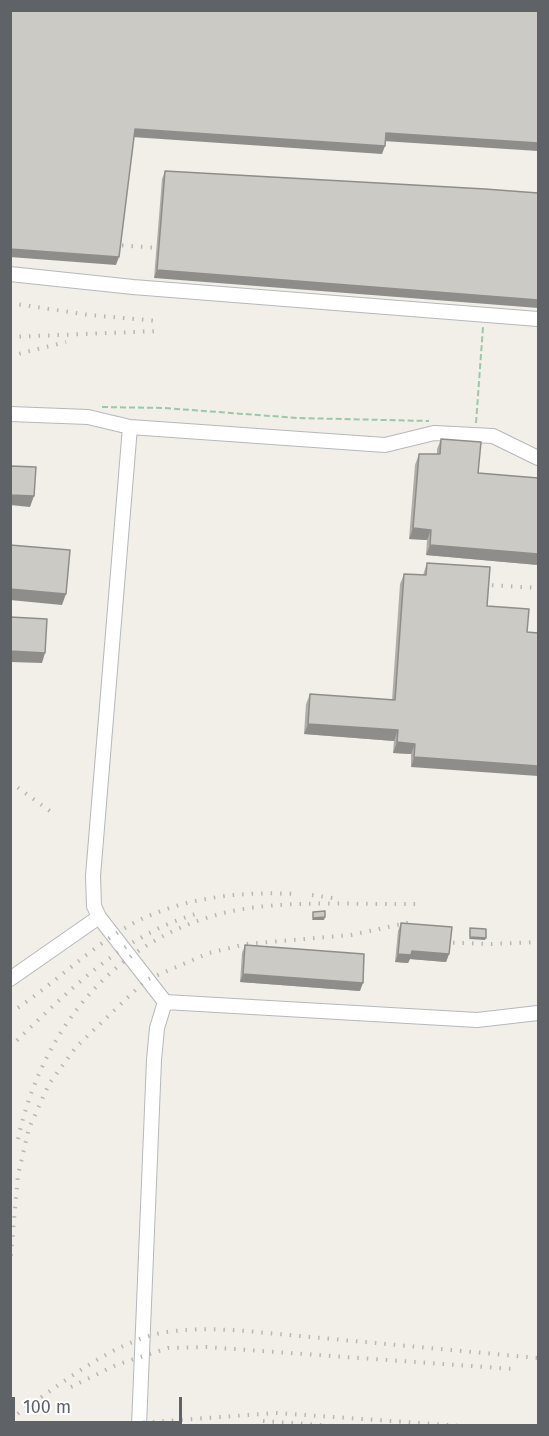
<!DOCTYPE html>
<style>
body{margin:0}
#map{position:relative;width:549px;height:1436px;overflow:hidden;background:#f1efe8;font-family:"Fira Sans",sans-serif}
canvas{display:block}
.frame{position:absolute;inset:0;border:12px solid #5f6368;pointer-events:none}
.scale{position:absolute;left:12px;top:1397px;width:170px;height:27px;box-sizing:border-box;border:3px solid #5f6368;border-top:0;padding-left:8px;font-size:18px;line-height:21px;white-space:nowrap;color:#5f6368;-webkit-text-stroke:4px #fff;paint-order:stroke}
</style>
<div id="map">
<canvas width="549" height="1436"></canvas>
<div class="frame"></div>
<div class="scale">100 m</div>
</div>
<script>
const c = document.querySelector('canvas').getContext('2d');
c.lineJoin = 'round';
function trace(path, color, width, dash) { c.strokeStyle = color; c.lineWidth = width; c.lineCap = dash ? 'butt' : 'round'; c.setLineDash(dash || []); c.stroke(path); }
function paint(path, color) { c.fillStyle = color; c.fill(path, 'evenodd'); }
const minor = new Path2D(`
 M10 274 133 287 538 319
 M10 414 88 417 130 427 385 445 434 433 493 436 538 458
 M99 917 94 906 93 876 130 427
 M10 979 99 917 165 1002 477 1020 538 1013
 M139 1426 154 1060 157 1028 165 1002`);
trace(minor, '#b5b8bc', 16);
trace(new Path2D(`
 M102 407 164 408 298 418 429 421
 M476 423 483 327`), '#9cc7a9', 2, [6, 3]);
trace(minor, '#fff', 14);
trace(new Path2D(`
 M103 244 172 249
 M10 303 89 315 158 321
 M10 337 158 331
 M10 356 66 342
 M473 584 538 588
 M10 782 50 811
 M312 895 339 899
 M434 942 491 944 538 942
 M10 1013C49 988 82 955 120 931 172 898 237 891 297 894
 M10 1047C67 993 121 935 199 913
 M18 1139C42 1029 115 938 228 912 285 899 360 905 419 904
 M10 1265 18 1175 29 1128 49 1084 76 1047 146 980 209 953 246 944 351 935 411 922
 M71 1387 116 1365 168 1348 206 1347 513 1369
 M10 1419C55 1389 113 1340 167 1332 194 1328 219 1329 246 1331L538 1358
 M263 1421 332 1426
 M96 1426 276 1413 463 1426`), '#b6b7b8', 4, [1.5, 8]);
paint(new Path2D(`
 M165 171 485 189 154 278 162 179Z
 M441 439 478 473 538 478V565L426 555 427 540 409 539 415 465 419 454H437V449Z
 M427 563 490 567 411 767V754L393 753 394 741 304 734 306 704 310 694 392 700 400 584 404 574 423 575Z
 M401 923 449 954 446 962 410 959 408 963 395 962 398 931Z
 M245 945 360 991 240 982 242 953Z`), '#afaea9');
paint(new Path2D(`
 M135 129 385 146 382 154 132 137Z
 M386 133 538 143V151L383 141Z
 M10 249 119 257 116 265 10 257Z
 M157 270 538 300V308L154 278Z
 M10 495 34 496 30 507 10 505Z
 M413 528 431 530 427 540 409 539Z
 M430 545 538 554V565L426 555Z
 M10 589 66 594 62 605 10 600Z
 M10 651 45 653 42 663 10 662Z
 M308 724 398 730 394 741 304 734Z
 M397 742 415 744 411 754 393 753Z
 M414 757 538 766V776L411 767Z
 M325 917 324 920H312L313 918Z
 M470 937 486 938 485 940 469 939Z
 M412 951 449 954 446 962 410 959 408 963 395 962 398 954Z
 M243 974 363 983 360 991 240 982Z`), '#8f8d8a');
const building = new Path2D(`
 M10 10H538V143L386 133 385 146 135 129 119 257 10 249Z
 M165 171 485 189 538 193V300L157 270Z
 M441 439 481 442 478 473 538 478V554L430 545 431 530 413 528 419 454H440Z
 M10 466 36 467 34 496 10 495Z
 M10 545 70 550 66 594 10 589Z
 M427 563 490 567 487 606 529 609 527 632 538 633V766L414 757 415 744 397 742 398 730 308 724 310 694 395 700 404 574 426 575Z
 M10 617 47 619 45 653 10 651Z
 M325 911V917L313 918V912Z
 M401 923 452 927 449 954 412 951 411 955 398 954Z
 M470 928 486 929V938L470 937Z
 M245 945 364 954 363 983 243 974Z`);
paint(building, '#cccac5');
trace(building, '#8f8d8a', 1.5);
</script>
